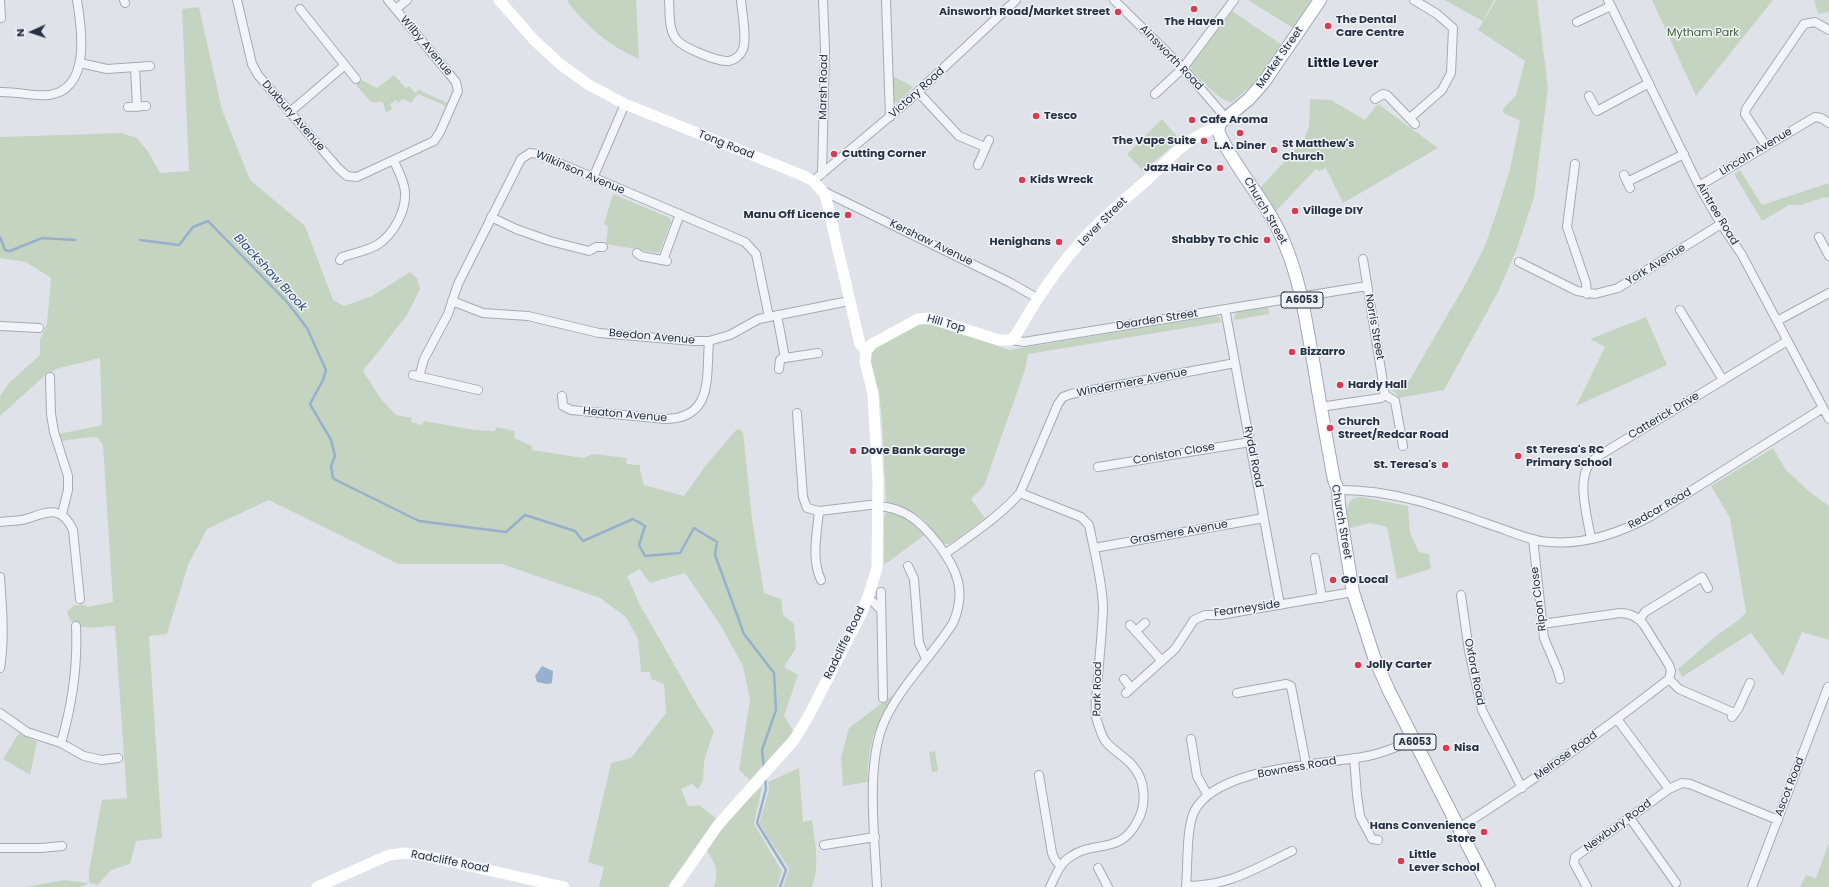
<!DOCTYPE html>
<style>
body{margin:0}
#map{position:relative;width:1829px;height:887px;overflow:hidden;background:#dfe3e9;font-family:Poppins,sans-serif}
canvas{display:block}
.north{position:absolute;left:12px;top:12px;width:40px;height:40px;-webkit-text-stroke:3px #eff2f7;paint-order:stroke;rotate:267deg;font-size:11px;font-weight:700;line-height:16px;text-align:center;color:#273142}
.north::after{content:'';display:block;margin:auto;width:14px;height:18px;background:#273142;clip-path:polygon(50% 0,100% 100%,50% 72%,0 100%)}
</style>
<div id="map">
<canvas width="1829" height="887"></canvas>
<div class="north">N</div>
</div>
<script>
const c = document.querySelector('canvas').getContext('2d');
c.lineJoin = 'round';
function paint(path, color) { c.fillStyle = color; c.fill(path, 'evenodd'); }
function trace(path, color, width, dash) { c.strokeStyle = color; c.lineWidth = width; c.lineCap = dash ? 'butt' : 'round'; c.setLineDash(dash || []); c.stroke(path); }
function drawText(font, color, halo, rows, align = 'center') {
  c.font = font + ' Poppins,sans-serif'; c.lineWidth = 3; c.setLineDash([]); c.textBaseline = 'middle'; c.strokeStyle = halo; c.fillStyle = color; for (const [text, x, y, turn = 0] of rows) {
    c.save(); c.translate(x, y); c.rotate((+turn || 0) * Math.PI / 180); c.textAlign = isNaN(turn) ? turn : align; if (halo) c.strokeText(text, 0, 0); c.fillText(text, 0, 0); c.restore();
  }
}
paint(new Path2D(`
 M569 0H636L639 59C608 45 588 28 567 1Z
 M1248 0H1311L1293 28Z
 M1444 0H1494L1483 21Z
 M1496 0H1537L1548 88 1534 197 1516 251 1498 292 1444 390 1398 398 1396 393 1390 390 1405 388 1466 283 1485 246 1498 208 1510 169 1520 121 1503 113V109L1516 95 1525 61 1478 30Z
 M1652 0H1773L1696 96Z
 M1814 0H1829V12L1818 14Z
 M199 7 222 110 250 180 305 226 333 300 344 306 372 296 410 272 417 278 420 289 407 315 363 371 381 399 396 415 412 418 411 422 422 425 424 421 475 430 495 431 496 427 515 431 514 438 532 446V450L583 458 593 454 627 458 626 464 640 465V470L644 485 684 496 706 465 737 429 743 431 752 519 764 593 781 599 783 615 794 624 796 648 784 667 798 675 784 716 794 732 750 780 739 770 750 700 743 666 721 626 685 573 650 583 640 569 627 576 639 603 696 703 714 731 704 761 703 781 698 789 692 784 681 789 688 806 699 805 718 820 667 887H599L604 867 588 862 611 763 631 758 666 713 664 684 651 679 650 672H641L638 639 626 617 600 598 502 564H398L269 500 207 529 188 565 167 634 149 636 162 838 136 841 130 864 111 870 98 885 89 883 81 887H26L64 880 89 883V871L102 800 127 798 115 626C99 626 72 634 67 612L74 605H85L87 607 113 602 103 445 98 438 91 437 62 441 59 434 102 425 100 358 56 369 43 377 0 416V396L9 383 40 355V340L47 323 51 278 26 262 0 258V137L121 133 137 138 149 153 160 173 189 171 182 9Z
 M1232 11 1282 45 1259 77 1249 88 1232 102C1219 102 1199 77 1190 67Z
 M394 75 406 88 409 86 415 93 420 89 423 92 447 103 446 106 418 94 411 103 403 99 398 103 396 100 390 104 392 109 386 113 383 102H371L356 85 362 80 377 88Z
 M893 76 913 87 898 103 894 101Z
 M1310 99 1331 100 1365 120 1378 104 1438 148 1343 203 1326 168 1319 171 1316 169 1275 212 1260 188 1304 140 1309 127Z
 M1162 119 1180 140 1143 171 1127 154Z
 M1740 170 1762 205 1829 183V198L1825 197 1801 205H1789L1762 221 1734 174Z
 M613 194 670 218 671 222 659 253 606 244 608 227 604 224Z
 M1268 307 1269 314 1234 320 1235 314 1238 312Z
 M1213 316 1219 317 1222 322 1028 354 1025 370 984 486 971 499 985 518 950 544H944L941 542C923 516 919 513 888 503L886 501 882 421 879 393 871 364 872 353 877 347 918 325 924 324 935 326 1010 350Z
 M1646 317 1667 365 1576 406 1605 347 1590 339Z
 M1773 448 1786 470 1811 493 1829 506V640L1802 632 1783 676 1751 633 1682 677 1678 669 1716 636 1740 619 1746 612 1730 518 1711 486Z
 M1361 497 1408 506 1410 533 1419 552 1429 554 1431 569 1397 579 1387 527 1370 523 1350 528C1347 514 1342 498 1361 497Z
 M890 511 912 521 926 534 884 565V518L885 514Z
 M891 696 893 701C888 708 882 716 878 724 870 741 867 764 868 782L843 786 841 758 849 728Z
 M19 733 37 742 30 775 3 759Z
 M935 751 938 771 932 772 929 752Z
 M799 768 803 822 812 820C815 843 820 865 812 887H783L789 869 759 823 769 790 768 782Z
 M762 787 754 824 782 871 777 887H714C719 869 716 864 706 850 722 827 740 805 762 787Z
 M1829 843V887H1800L1806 875 1816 878Z`), '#c5d4c0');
paint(new Path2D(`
 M542 666 553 671 552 683 547 684 537 682 535 676Z`), '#97b1cc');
trace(new Path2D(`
 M0 237 5 250 10 251 42 238 75 240
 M140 240 179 245 193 227 208 221 287 302 307 328 326 370 323 380 310 404 331 440 335 456 331 466 333 478 336 480 419 521 506 532 525 515 575 531 583 541 633 519 645 526 639 545 645 556 680 553 694 528 717 542 715 555 744 634 774 673 776 710 762 750 764 768
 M765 777 766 789 757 823 786 870 780 887`), '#97b1cc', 2.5);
const street = new Path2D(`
 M0 0 1 18
 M124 0 125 3
 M237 0 252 64 258 75 338 168 347 176 357 177 434 141 440 132 458 91 456 82 388 0
 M669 0C670 12 668 28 676 39 683 48 718 62 729 61 735 60 741 55 743 49 747 37 742 13 741 0
 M886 0 890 117
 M1114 0 1183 68 1226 118
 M1608 0 1699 186 1721 224 1742 255 1829 419
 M300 9 356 79
 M396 9 407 0
 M1577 22 1611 6
 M80 63 107 69 150 66
 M135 67 137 107
 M0 92C16 91 33 97 49 95 91 89 82 30 77 0
 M918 92 959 136 985 147
 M1155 94 1183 68 1234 0
 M1589 96 1597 111 1649 83
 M1375 99 1383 94 1387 95 1415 124
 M128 107 146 106
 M290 112 345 65
 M1410 118 1442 90 1451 73 1453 28 1437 14 1414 0
 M1766 146 1745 114 1746 109 1804 24 1815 22 1829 30
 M1575 164 1567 227 1586 283 1587 294
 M978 165 989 140
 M822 174 825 49 823 0
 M1624 175 1630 188
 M593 178 625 104
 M813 181 907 102 1016 0
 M1627 182 1684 154
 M1699 186 1815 117 1821 118 1829 123
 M823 191 1009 282 1037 298
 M491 217 516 229 550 241 589 251 596 247H603
 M1819 237 1829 256
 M637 253 641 256 667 261
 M1363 259 1385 395
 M340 260 342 257C354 253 367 251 377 245 393 235 406 212 405 193 405 182 398 171 394 161
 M663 260 680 214
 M1519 262 1577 291 1595 294 1618 288 1721 224
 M452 301 483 313 528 316 599 333 694 341H709L730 335 759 319 849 301
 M1225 309 1280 605
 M1680 310 1723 380
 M777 315 785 358 818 353
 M1777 321 1829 293
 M0 326 39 328
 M1011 340 1024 342 1036 340 1367 286
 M779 369 780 360 784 356
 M413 375 478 390
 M50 377 51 414 54 432 68 476V490L62 514
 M419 377 424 359 448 314 458 284 521 159 530 153 538 154 745 242 756 254 769 317
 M1385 395 1395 401 1403 446
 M562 396 563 406 571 410 666 419C714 418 706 376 709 341
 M1320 407 1381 398 1385 395
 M797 413 803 497 807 508 819 511 878 504
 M1098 467 1250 442
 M1338 490C1390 489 1441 507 1488 524 1508 530 1529 541 1549 542 1585 545 1620 533 1651 516L1823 408
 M1020 493 1081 517 1089 525C1094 551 1103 583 1103 609 1102 635 1099 662 1097 688 1096 698 1094 711 1097 721 1100 728 1101 737 1107 743 1114 751 1125 757 1132 765 1146 780 1147 805 1137 822 1120 855 1093 840 1070 857 1060 863 1055 877 1050 887
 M819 511C817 533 811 559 821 580
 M0 522C7 521 15 521 22 520 45 514 60 502 73 530L80 599
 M1533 539 1544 638 1558 671 1560 679
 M1591 539C1588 519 1576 481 1590 463 1594 459 1600 455 1605 452L1787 341
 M1094 548 1264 518
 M945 554C971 535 999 517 1020 493L1058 404 1063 397 1071 394 1235 363
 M1315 558 1322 598
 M908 566 914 579 919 643 926 659
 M0 577C2 607 5 638 0 668
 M881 592 883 698
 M1461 595 1469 651 1482 710 1522 788
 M868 597 881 610
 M1640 619 1645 612 1702 577 1708 588
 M1542 624 1620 613C1630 613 1638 617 1644 625L1669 665 1671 671 1669 679
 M1130 625 1161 660
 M1136 631 1145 623
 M1124 679 1131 688
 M1669 679 1679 689 1734 713
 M1126 693 1175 649 1194 620 1205 615H1220L1353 592
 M1237 693 1286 684 1291 686 1306 764
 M0 713 27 732 61 743 84 756 101 760 118 758
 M1732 717 1738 709 1750 683
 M1617 719 1669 789 1682 783 1690 784 1778 820
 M1191 739 1197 776 1207 794
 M61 743C72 705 78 667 76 626
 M1354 758 1357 795 1360 816 1372 839 1378 840
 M1039 775 1052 853 1055 860 1061 866
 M1630 818 1676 883
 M1459 828C1532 782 1601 732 1669 679
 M824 845 875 837
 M0 848H41L62 846
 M1098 868 1108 887
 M1186 886C1230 886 1254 869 1292 851
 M877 887C875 840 865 762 885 720 902 684 932 656 953 623 967 591 957 569 938 544 921 522 906 508 878 506
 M1186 887C1188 866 1186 830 1194 812 1216 766 1324 765 1368 756 1384 753 1399 746 1414 740
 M1587 887 1574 863 1575 857 1669 789
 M1752 887 1828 687`);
const primary = new Path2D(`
 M1320 0 1264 82 1249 99 1220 123 1218 131C1235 170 1267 201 1283 240 1301 280 1306 323 1314 366 1320 404 1327 442 1334 480L1338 490 1339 506 1353 592 1374 657 1389 691 1489 887`);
trace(street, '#a4aab4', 10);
trace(primary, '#9ea7b6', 14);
trace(street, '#f2f4f7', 8);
trace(new Path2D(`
 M499 0 534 40 560 64 589 85 625 104 804 176 813 181 825 194 860 344 866 351
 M866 351 872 344 918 319 930 318 999 340H1011L1016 335C1039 294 1066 254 1101 221 1115 207 1131 194 1146 181 1168 160 1188 136 1218 127
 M317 887 389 855 405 853 421 855 564 887
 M675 887 718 825 794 740 808 717 860 616 868 597 877 568 878 482 873 394 865 361 866 351`), '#fff', 11);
trace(primary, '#fff', 12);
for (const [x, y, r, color] of [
 [1194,9,4,"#d83b52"],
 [1118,12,4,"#d83b52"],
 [1328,26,4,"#d83b52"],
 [1036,116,4,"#d83b52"],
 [1192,120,4,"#d83b52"],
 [1240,133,4,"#d83b52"],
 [1204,141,4,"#d83b52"],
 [1274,150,4,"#d83b52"],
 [834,154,4,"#d83b52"],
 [1220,168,4,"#d83b52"],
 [1022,180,4,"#d83b52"],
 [1295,211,4,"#d83b52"],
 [848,215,4,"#d83b52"],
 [1267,240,4,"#d83b52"],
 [1059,242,4,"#d83b52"],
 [1292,352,4,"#d83b52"],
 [1340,385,4,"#d83b52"],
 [1330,428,4,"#d83b52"],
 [853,451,4,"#d83b52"],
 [1518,456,4,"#d83b52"],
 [1445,465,4,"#d83b52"],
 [1333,580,4,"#d83b52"],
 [1358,665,4,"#d83b52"],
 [1446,748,4,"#d83b52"],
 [1484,832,4,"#d83b52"],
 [1401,861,4,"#d83b52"]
]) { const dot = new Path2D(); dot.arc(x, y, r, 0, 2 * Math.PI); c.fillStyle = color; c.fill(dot); trace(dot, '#eff2f7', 1.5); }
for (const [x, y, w] of [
 [1302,300,42],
 [1415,742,42]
]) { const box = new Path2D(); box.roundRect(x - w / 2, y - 8, w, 16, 3); c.fillStyle = '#eff2f7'; c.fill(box); trace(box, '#273142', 1); }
drawText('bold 10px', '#273142', null, [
 ["A6053",1302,300],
 ["A6053",1415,742]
]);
drawText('bold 11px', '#273142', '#eff2f7', [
 ["Ainsworth Road/Market Street",1110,12,"right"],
 ["The Dental",1336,20],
 ["Care Centre",1336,33],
 ["The Haven",1194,22,"center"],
 ["Tesco",1044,116],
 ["Cafe Aroma",1200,120],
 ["The Vape Suite",1196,141,"right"],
 ["St Matthew's",1282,144],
 ["Church",1282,157],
 ["L.A. Diner",1240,146,"center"],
 ["Cutting Corner",842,154],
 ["Jazz Hair Co",1212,168,"right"],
 ["Kids Wreck",1030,180],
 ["Village DIY",1303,211],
 ["Manu Off Licence",840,215,"right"],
 ["Shabby To Chic",1259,240,"right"],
 ["Henighans",1051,242,"right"],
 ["Bizzarro",1300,352],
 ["Hardy Hall",1348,385],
 ["Church",1338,422],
 ["Street/Redcar Road",1338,435],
 ["St Teresa's RC",1526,450],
 ["Primary School",1526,463],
 ["Dove Bank Garage",861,451],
 ["St. Teresa's",1437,465,"right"],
 ["Go Local",1341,580],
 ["Jolly Carter",1366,665],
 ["Nisa",1454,748],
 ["Hans Convenience",1476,826,"right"],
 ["Store",1476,839,"right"],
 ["Little",1409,855],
 ["Lever School",1409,868]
], 'left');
drawText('11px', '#3b5f33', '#eff2f7', [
 ["Mytham Park",1703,33]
]);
drawText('11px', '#273142', '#eff2f7', [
 ["Wilby Avenue",426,46,50],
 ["Ainsworth Road",1171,58,46],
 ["Market Street",1280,58,-55],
 ["Marsh Road",824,87,-89],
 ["Victory Road",917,93,-42],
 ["Duxbury Avenue",293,116,49],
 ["Tong Road",726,145,22],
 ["Lincoln Avenue",1756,152,-31],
 ["Wilkinson Avenue",580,173,23],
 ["Church Street",1265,211,60],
 ["Aintree Road",1717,214,59],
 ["Lever Street",1103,222,-45],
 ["Kershaw Avenue",931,243,26],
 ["York Avenue",1656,265,-32],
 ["Dearden Street",1157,320,-9],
 ["Hill Top",946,324,16],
 ["Norris Street",1374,327,80],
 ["Beedon Avenue",652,337,5],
 ["Windermere Avenue",1132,383,-11],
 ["Heaton Avenue",625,415,5],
 ["Catterick Drive",1664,416,-31],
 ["Coniston Close",1174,454,-10],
 ["Rydal Road",1253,457,79],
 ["Redcar Road",1660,509,-30],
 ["Church Street",1341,522,80],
 ["Grasmere Avenue",1179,533,-10],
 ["Ripon Close",1539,599,-97],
 ["Fearneyside",1247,609,-8],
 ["Radcliffe Road",845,643,-64],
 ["Oxford Road",1474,672,79],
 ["Park Road",1098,689,-89],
 ["Melrose Road",1566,756,-36],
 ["Bowness Road",1297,768,-10],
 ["Ascot Road",1790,787,-69],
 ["Newbury Road",1618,826,-36],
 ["Radcliffe Road",450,862,11]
]);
drawText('italic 12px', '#2e4f79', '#eff2f7', [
 ["Blackshaw Brook",270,273,47]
]);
drawText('bold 13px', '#192233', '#eff2f7', [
 ["Little Lever",1343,64]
]);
</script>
